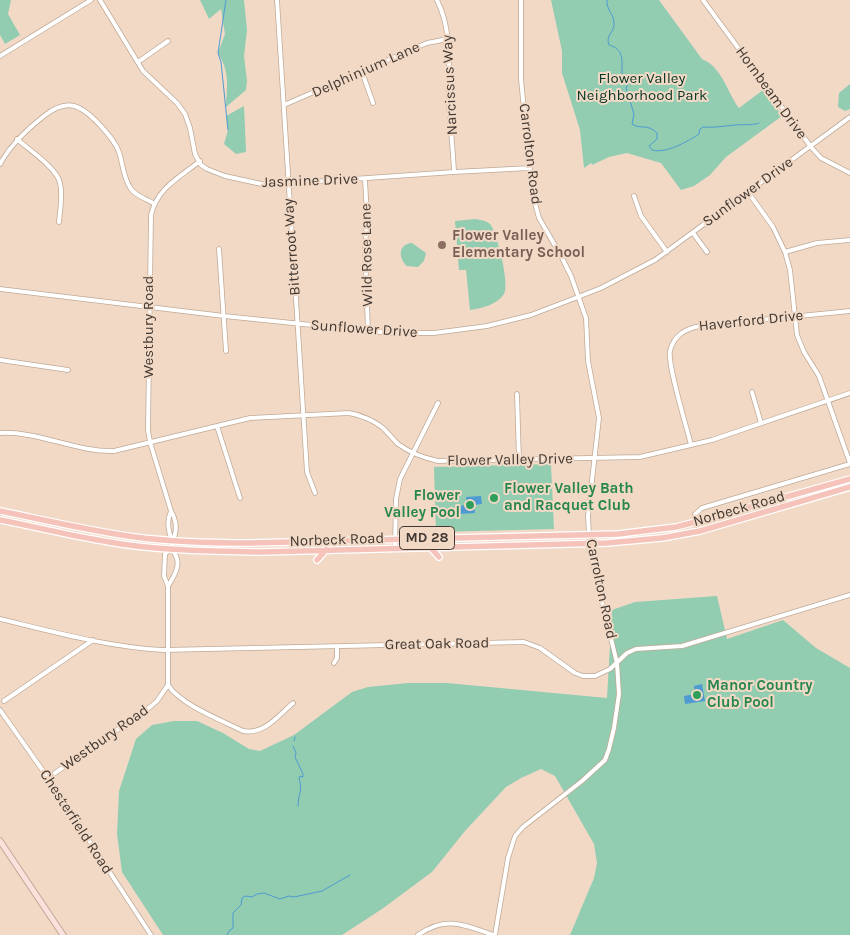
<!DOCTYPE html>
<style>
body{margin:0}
canvas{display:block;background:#f1d9c6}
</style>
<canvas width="850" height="935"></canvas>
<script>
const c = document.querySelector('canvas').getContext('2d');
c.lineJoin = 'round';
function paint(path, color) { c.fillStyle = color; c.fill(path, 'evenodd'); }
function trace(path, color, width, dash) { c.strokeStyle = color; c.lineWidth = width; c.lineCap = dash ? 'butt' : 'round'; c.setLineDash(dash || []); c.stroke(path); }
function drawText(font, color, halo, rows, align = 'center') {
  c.font = font + ' Karla,sans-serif'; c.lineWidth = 4; c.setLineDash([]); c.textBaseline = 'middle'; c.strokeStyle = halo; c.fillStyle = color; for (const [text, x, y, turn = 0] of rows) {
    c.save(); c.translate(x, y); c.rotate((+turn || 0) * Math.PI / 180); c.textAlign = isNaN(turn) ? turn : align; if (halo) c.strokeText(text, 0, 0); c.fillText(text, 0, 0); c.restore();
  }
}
paint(new Path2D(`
 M0 0H11L8 14 20 35 5 44 0 35Z
 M186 0H244L247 30 244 56 247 81 246 90 226 107C227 85 230 73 218 53L225 34 221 9 209 19 200 0Z
 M551 0H659L702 59C722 67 727 92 739 108L763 90 782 116 726 157 710 175 694 186 681 190 661 163 627 153 609 157 592 165 591 163 584 168 580 130 562 73V51Z
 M850 84V109L845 111 838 107 839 93Z
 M244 106 246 152 236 154 224 144 228 130 226 116Z
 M475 219C480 220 486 220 490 224 497 232 510 285 504 294 497 305 482 308 470 310L466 270H459L455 221Z
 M412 243 426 253 424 261 418 267 407 266C398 258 398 244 412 243Z
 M551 464 554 529 436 532 434 467Z
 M717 596 727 639 783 620 816 648 850 668V935H570L594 878 597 863 594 844 555 776 541 769 521 778 506 787 465 831 432 872 382 909 342 935H163L122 872 117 834 119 791 136 739 152 725 174 721H197L223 733 249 749 260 751 294 735 352 692 368 687 408 683H447L607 698 612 610 635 602Z`), '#92cdb2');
paint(new Path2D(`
 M481 496 482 504 474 505 475 513 459 514 458 506 467 505 466 497Z
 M702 684 705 701 685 704 684 696 695 694 694 686Z`), '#4f9ad1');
trace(new Path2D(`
 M226 0 218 53 221 62 228 130
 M607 0C606 10 614 14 614 23 615 32 605 35 609 45 624 49 622 60 622 73L629 82 626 88 634 114 632 124C641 130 647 123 657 133V139L649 146 652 150C665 154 687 142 699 134L700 129 703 127C714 128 724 126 735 125 743 124 750 126 759 123
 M294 741 295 737
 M293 746 296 753 295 757 303 774V777L300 776 299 778C303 791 298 794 298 806
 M227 935 229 931 233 928V913L241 905 242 898 245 896 252 897 257 894 264 893 280 899 289 896 294 897 322 891 350 875`), '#4f9ad1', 1);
const minor = new Path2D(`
 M100 0 143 71 177 103 185 114 190 128 195 154 201 165 207 169 225 176 266 185 454 172 530 168
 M277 0 307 472 315 493
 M437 0C453 32 448 67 449 102 450 125 453 148 454 172
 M703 0 811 147 821 158 850 173
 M0 56 91 0
 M138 62 168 41
 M362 72 373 103
 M284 105 427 43 448 39
 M17 139C29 150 57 168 60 183 63 195 60 210 59 222
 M0 164C11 144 26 130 44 116 67 98 80 104 99 124 107 133 115 141 119 152 123 164 123 178 131 189 136 196 146 199 153 203
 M365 179 367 217 365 250 368 331
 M748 192 773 227 785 252 790 270 797 335 804 352 819 376 850 463
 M634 196 641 216 667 252
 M693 233 707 252
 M219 249 226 351
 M785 252 817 243 850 240
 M0 289 224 316 390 333H434L487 326 531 315 578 297 601 288 655 260 850 117
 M0 360 68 370
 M752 392 761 423
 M517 394 519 460
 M217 426 240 498
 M0 433C39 431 75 452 114 451L250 418 349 413C361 415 375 421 384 429 389 434 393 439 398 444 409 452 424 458 438 461L640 457 712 440 850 393
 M691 445C687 428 667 364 670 351 674 335 685 329 700 326L850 311
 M171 511C167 520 168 531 172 540
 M695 514 702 508 850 464
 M395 548 396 499 400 479 438 403
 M168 586C173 578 181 566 176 556 174 552 172 551 172 545 172 541 174 538 175 534 177 527 175 517 171 511L150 442 148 430 151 215C157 188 180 177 200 161
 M0 619C54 632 108 647 163 650L524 642 540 648 575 673 583 676H595L610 669 627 653 636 649 682 646 850 595
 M334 663 337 658V647
 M168 685C181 705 221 720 243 731 264 735 278 716 293 703
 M4 701 93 640
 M0 710 48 778 151 935
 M55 773 150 707 157 701 168 685V586L164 576 165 554 171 549
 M418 935C445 916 464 924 493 935
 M495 935 508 858 515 836 523 827 582 781 605 760 609 749 614 728 619 694 617 663 592 561 589 535 588 516 599 418 588 361 586 318 571 276 560 254 539 218 532 192 521 79V0`);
const secondary = new Path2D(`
 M0 841 63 935`);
const primary = new Path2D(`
 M0 511C45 520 90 531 135 537 173 542 211 543 250 543L618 534 676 527 715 517 850 479
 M0 520C36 527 72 536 109 542 159 551 211 551 262 552L607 543 662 538 700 531 850 487
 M430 547 439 557
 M317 560 326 550`);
trace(minor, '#bfa996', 5.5);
trace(secondary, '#bfa996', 7);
trace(primary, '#fff', 8);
trace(minor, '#fff', 4);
trace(secondary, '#fae1dc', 5);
trace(primary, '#f5c3b9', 5.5);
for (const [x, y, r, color] of [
 [442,245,5,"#8d6e63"],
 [494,498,5,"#2e9e5b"],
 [470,505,5,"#2e9e5b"],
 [697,695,5,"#2e9e5b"]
]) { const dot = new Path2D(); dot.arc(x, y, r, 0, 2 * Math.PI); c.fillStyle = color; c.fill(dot); trace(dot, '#f1d9c6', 2); }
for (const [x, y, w] of [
 [427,538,55]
]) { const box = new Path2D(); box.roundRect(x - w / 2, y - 11.5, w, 23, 4); c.fillStyle = '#f1d9c6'; c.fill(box); trace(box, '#423831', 1); }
drawText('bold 14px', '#423831', null, [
 ["MD 28",427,538]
]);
drawText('15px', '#423831', '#f1d9c6', [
 ["Delphinium Lane",366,70,-24],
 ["Narcissus Way",450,85,-93],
 ["Hornbeam Drive",771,93,54],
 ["Carrolton Road",530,154,83],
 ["Jasmine Drive",310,181,-2],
 ["Sunflower Drive",748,192,-36],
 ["Bitterroot Way",292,247,-94],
 ["Wild Rose Lane",367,255,-91],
 ["Haverford Drive",751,321,-6],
 ["Westbury Road",149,327,-90],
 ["Sunflower Drive",364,329,4],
 ["Flower Valley Drive",510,460,-1],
 ["Norbeck Road",739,509,-16],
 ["Norbeck Road",337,540,-2],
 ["Carrolton Road",601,589,78],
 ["Great Oak Road",437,644,-1],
 ["Westbury Road",105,738,-35],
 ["Chesterfield Road",76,822,57]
]);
drawText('15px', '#073525', '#f1d9c6', [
 ["Flower Valley",642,79],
 ["Neighborhood Park",642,96]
]);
drawText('bold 15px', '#785e54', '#f1d9c6', [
 ["Flower Valley",452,236],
 ["Elementary School",452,253]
], 'left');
drawText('bold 15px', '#27864d', '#f1d9c6', [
 ["Flower Valley Bath",504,489],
 ["and Racquet Club",504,506],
 ["Flower",460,496,"right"],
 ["Valley Pool",460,513,"right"],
 ["Manor Country",707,686],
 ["Club Pool",707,703]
], 'left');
</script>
